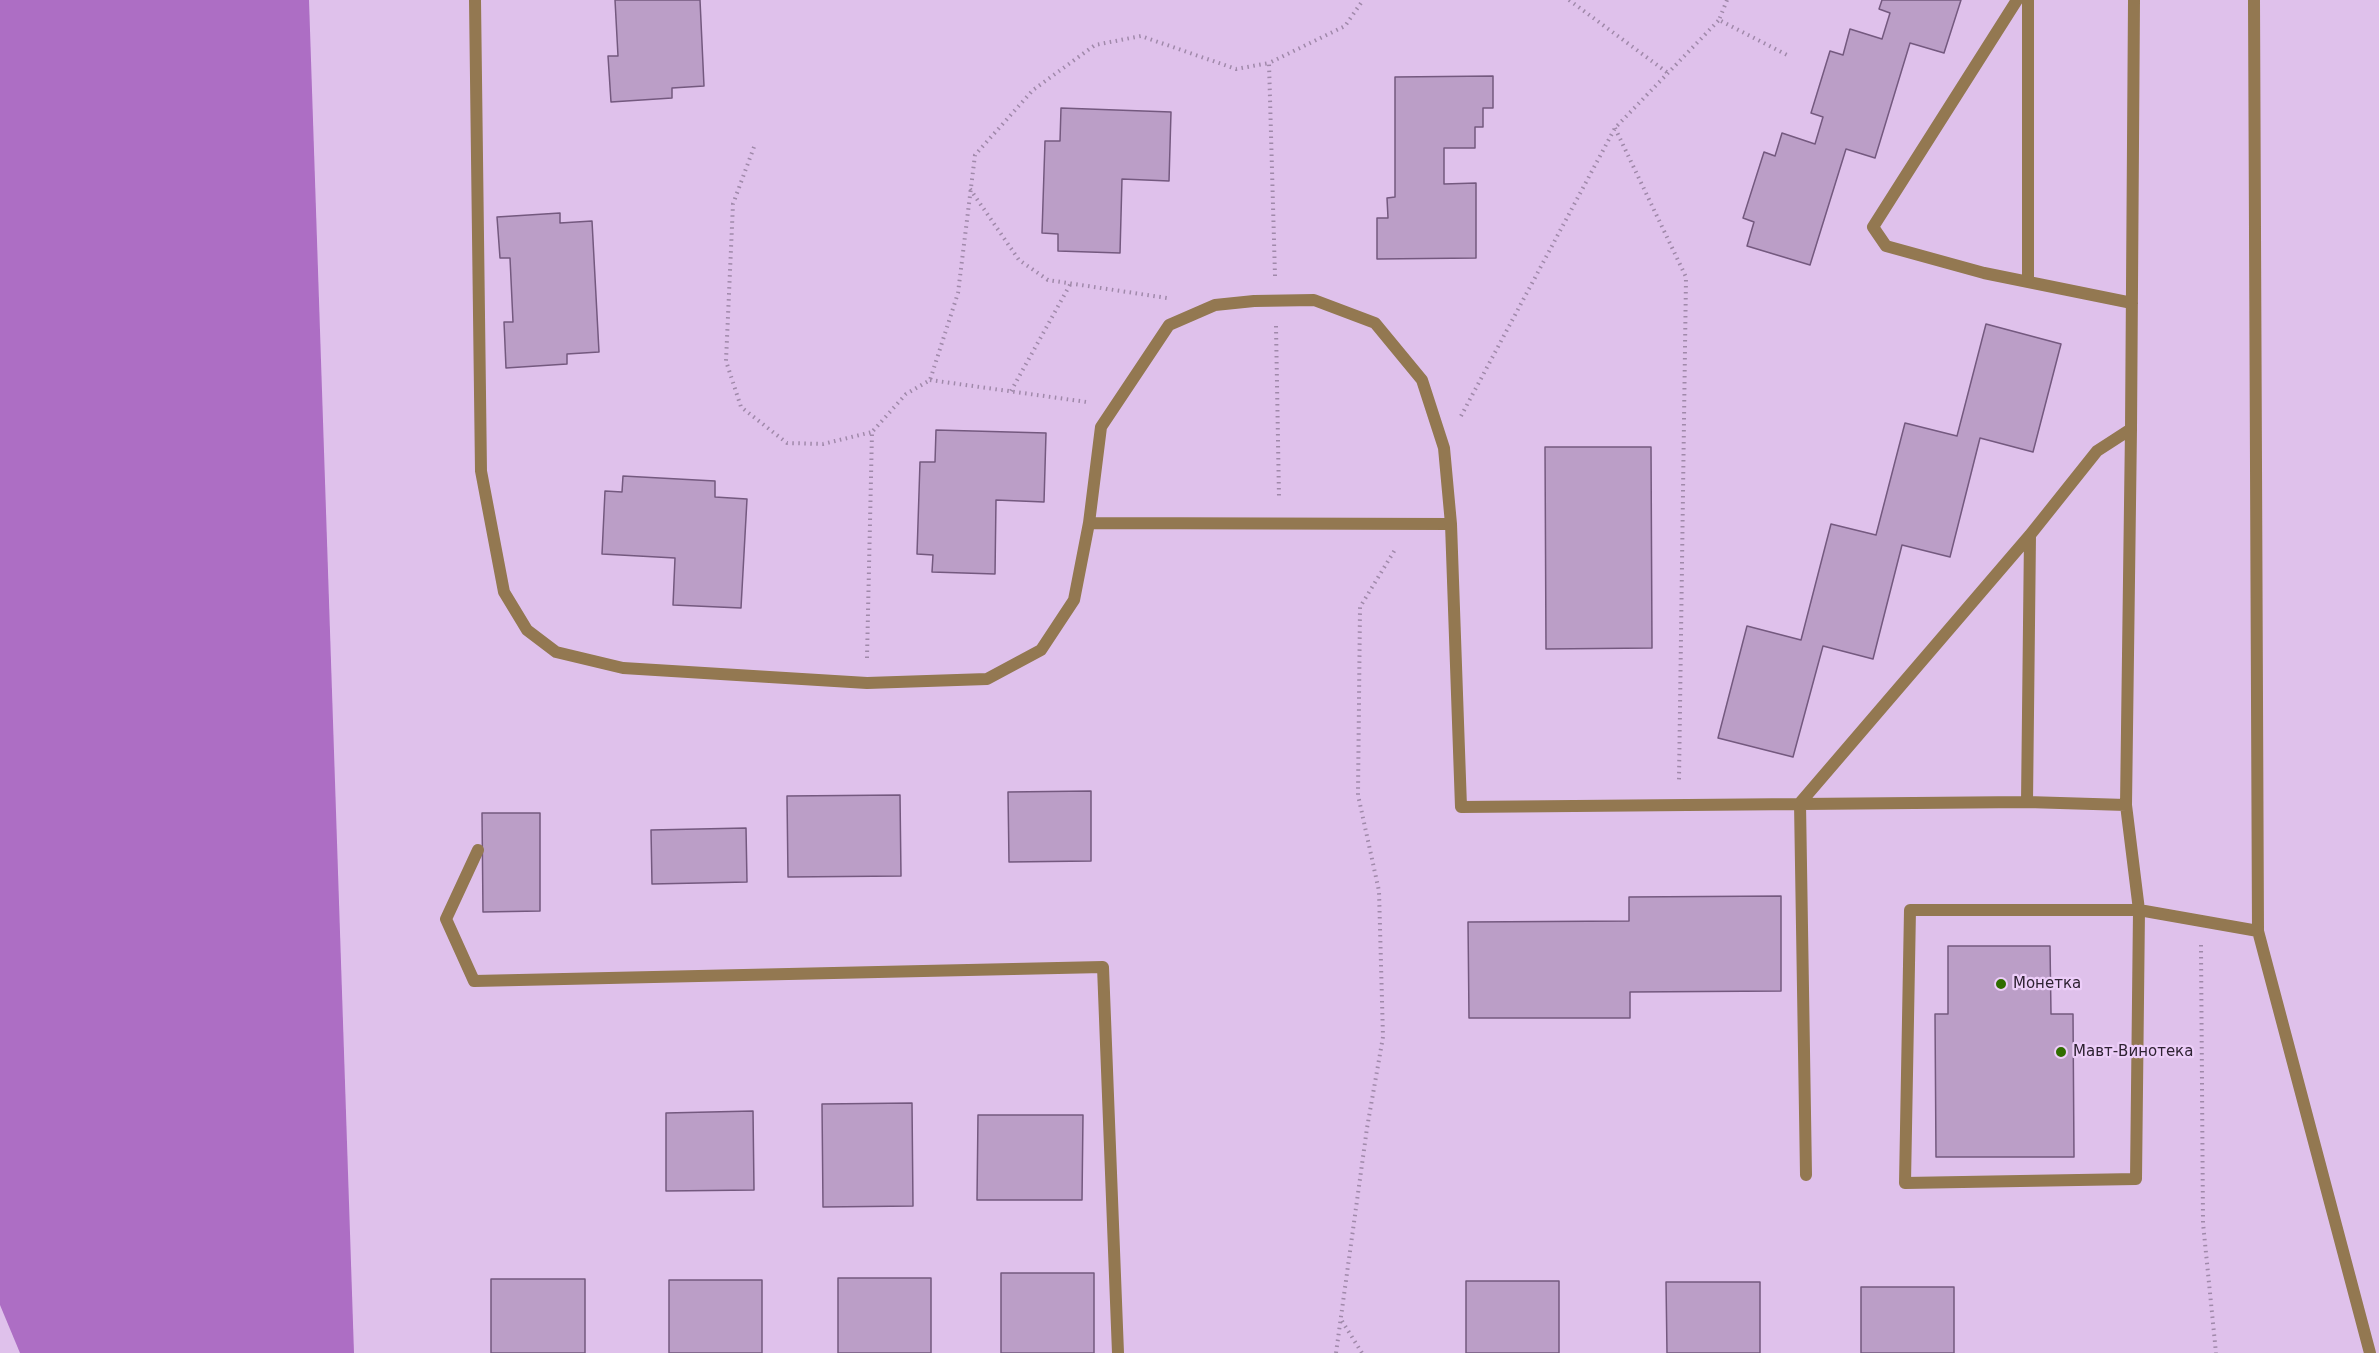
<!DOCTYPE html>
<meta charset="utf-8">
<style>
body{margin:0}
canvas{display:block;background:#dfc1eb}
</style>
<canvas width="2379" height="1353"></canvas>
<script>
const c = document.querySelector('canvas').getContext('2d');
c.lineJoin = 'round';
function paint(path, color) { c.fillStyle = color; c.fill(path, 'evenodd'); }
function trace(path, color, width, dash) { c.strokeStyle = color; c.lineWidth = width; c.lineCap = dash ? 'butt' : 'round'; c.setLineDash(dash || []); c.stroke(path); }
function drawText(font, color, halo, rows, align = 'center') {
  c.font = font + ' "DejaVu Sans",sans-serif'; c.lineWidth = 4.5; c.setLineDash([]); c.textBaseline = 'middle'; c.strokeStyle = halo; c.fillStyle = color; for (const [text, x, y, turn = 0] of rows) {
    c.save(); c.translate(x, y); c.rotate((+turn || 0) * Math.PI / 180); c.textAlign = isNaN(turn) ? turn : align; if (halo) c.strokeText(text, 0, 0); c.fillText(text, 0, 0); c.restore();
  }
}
paint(new Path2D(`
 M0 0H309L354 1353H20L0 1305Z`), '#ad6ec4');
const building = new Path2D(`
 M615 0H700L704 86 672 88V98L611 102 608 56H618Z
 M1882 0H1961L1944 53 1910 43 1875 158 1846 149 1810 265 1747 246 1754 222 1743 218 1764 152 1775 156 1782 133 1815 144 1823 117 1811 113 1830 51 1843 55 1850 29 1882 39 1890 13 1879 9Z
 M1493 76V108H1483V127H1475V148H1444V184L1476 183V258L1377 259V218H1388L1387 198 1395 197V77Z
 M1061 108 1171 112 1169 181 1122 179 1120 253 1058 251V234L1042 233 1045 141H1060Z
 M560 213V223L592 221 599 352 567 354V364L506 368 504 322H513L510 258H500L497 217Z
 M1986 324 2061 344 2033 452 1980 438 1950 557 1902 545 1873 659 1823 646 1793 757 1718 738 1747 626 1801 640 1831 524 1876 535 1905 423 1957 436Z
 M936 430 1046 433 1044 502 996 500 995 574 932 572 933 555 917 554 920 462H935Z
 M1545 447H1651L1652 648 1546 649Z
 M623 476 715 481V497L747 499 741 608 673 605 675 558 602 554 605 491 622 492Z
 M1091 791V861L1009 862 1008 792Z
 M900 795 901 876 788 877 787 796Z
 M482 813H540V911L483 912Z
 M746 828 747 882 652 884 651 830Z
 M1781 896V991L1630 992V1018H1469L1468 922 1629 921V897Z
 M1948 946H2050L2051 1014H2073L2074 1157H1936L1935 1014H1948Z
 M912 1103 913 1206 823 1207 822 1104Z
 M753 1111 754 1190 666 1191V1113Z
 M978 1115H1083L1082 1200H977Z
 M1001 1273H1094V1353H1001Z
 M838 1278H931V1353H838Z
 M491 1279H585V1353H491Z
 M669 1280H762V1353H669Z
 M1466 1281H1559V1353H1466Z
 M1666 1282H1760V1353H1667Z
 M1861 1287H1954V1353H1861Z`);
paint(building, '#bb9ec7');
trace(building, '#74597f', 1.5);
trace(new Path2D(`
 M1569 0 1668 73
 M1727 0 1719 20 1787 55
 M1615 128 1686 277 1679 780
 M754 147 733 204 726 361 741 407 787 443 823 444 872 432
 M970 189 1019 260 1048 280 1167 298
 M1275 276 1269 63 1345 26 1363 0
 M1276 326 1279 498
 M930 380 1087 402
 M1011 391 1071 283
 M1461 416 1615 128 1719 20
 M867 658 872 432 906 394 930 380 958 293 975 155 1033 90 1095 45 1141 36 1236 69 1269 63
 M2201 945 2203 1223 2216 1353
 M1342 1321 1362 1353
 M1336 1353 1367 1128 1383 1037 1379 891 1358 795 1360 607 1396 548`), '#a089aa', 4, [1.5, 4.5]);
trace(new Path2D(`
 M475 0 481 471 504 592 527 630 556 652 623 668 867 683 987 679 1041 650 1074 600 1089 523 1101 427 1169 325 1215 305 1254 301 1314 300 1375 323 1422 380 1444 448 1451 524 1461 807 2027 802 2126 805
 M2017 0 1873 227 1886 246 1984 273 2132 303
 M2254 0 2258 931
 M2028 282V0
 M2131 429 2134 0
 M1089 523 1451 524
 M2027 802 2030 535
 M478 850 446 919 474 981 1103 967 1118 1353
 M1806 1175 1800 803 2030 535 2097 451 2131 429 2126 805 2139 910H1910L1905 1183 2136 1179 2139 910 2258 931 2370 1353`), '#937851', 12);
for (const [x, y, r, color] of [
 [2001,984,6,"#306d00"],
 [2061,1052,6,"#306d00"]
]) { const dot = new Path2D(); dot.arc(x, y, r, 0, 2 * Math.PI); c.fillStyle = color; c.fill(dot); trace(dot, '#edcef9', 2); }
drawText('15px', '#2e2232', '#edcef9', [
 ["Монетка",2013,984],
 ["Мавт-Винотека",2073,1052]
], 'left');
</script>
